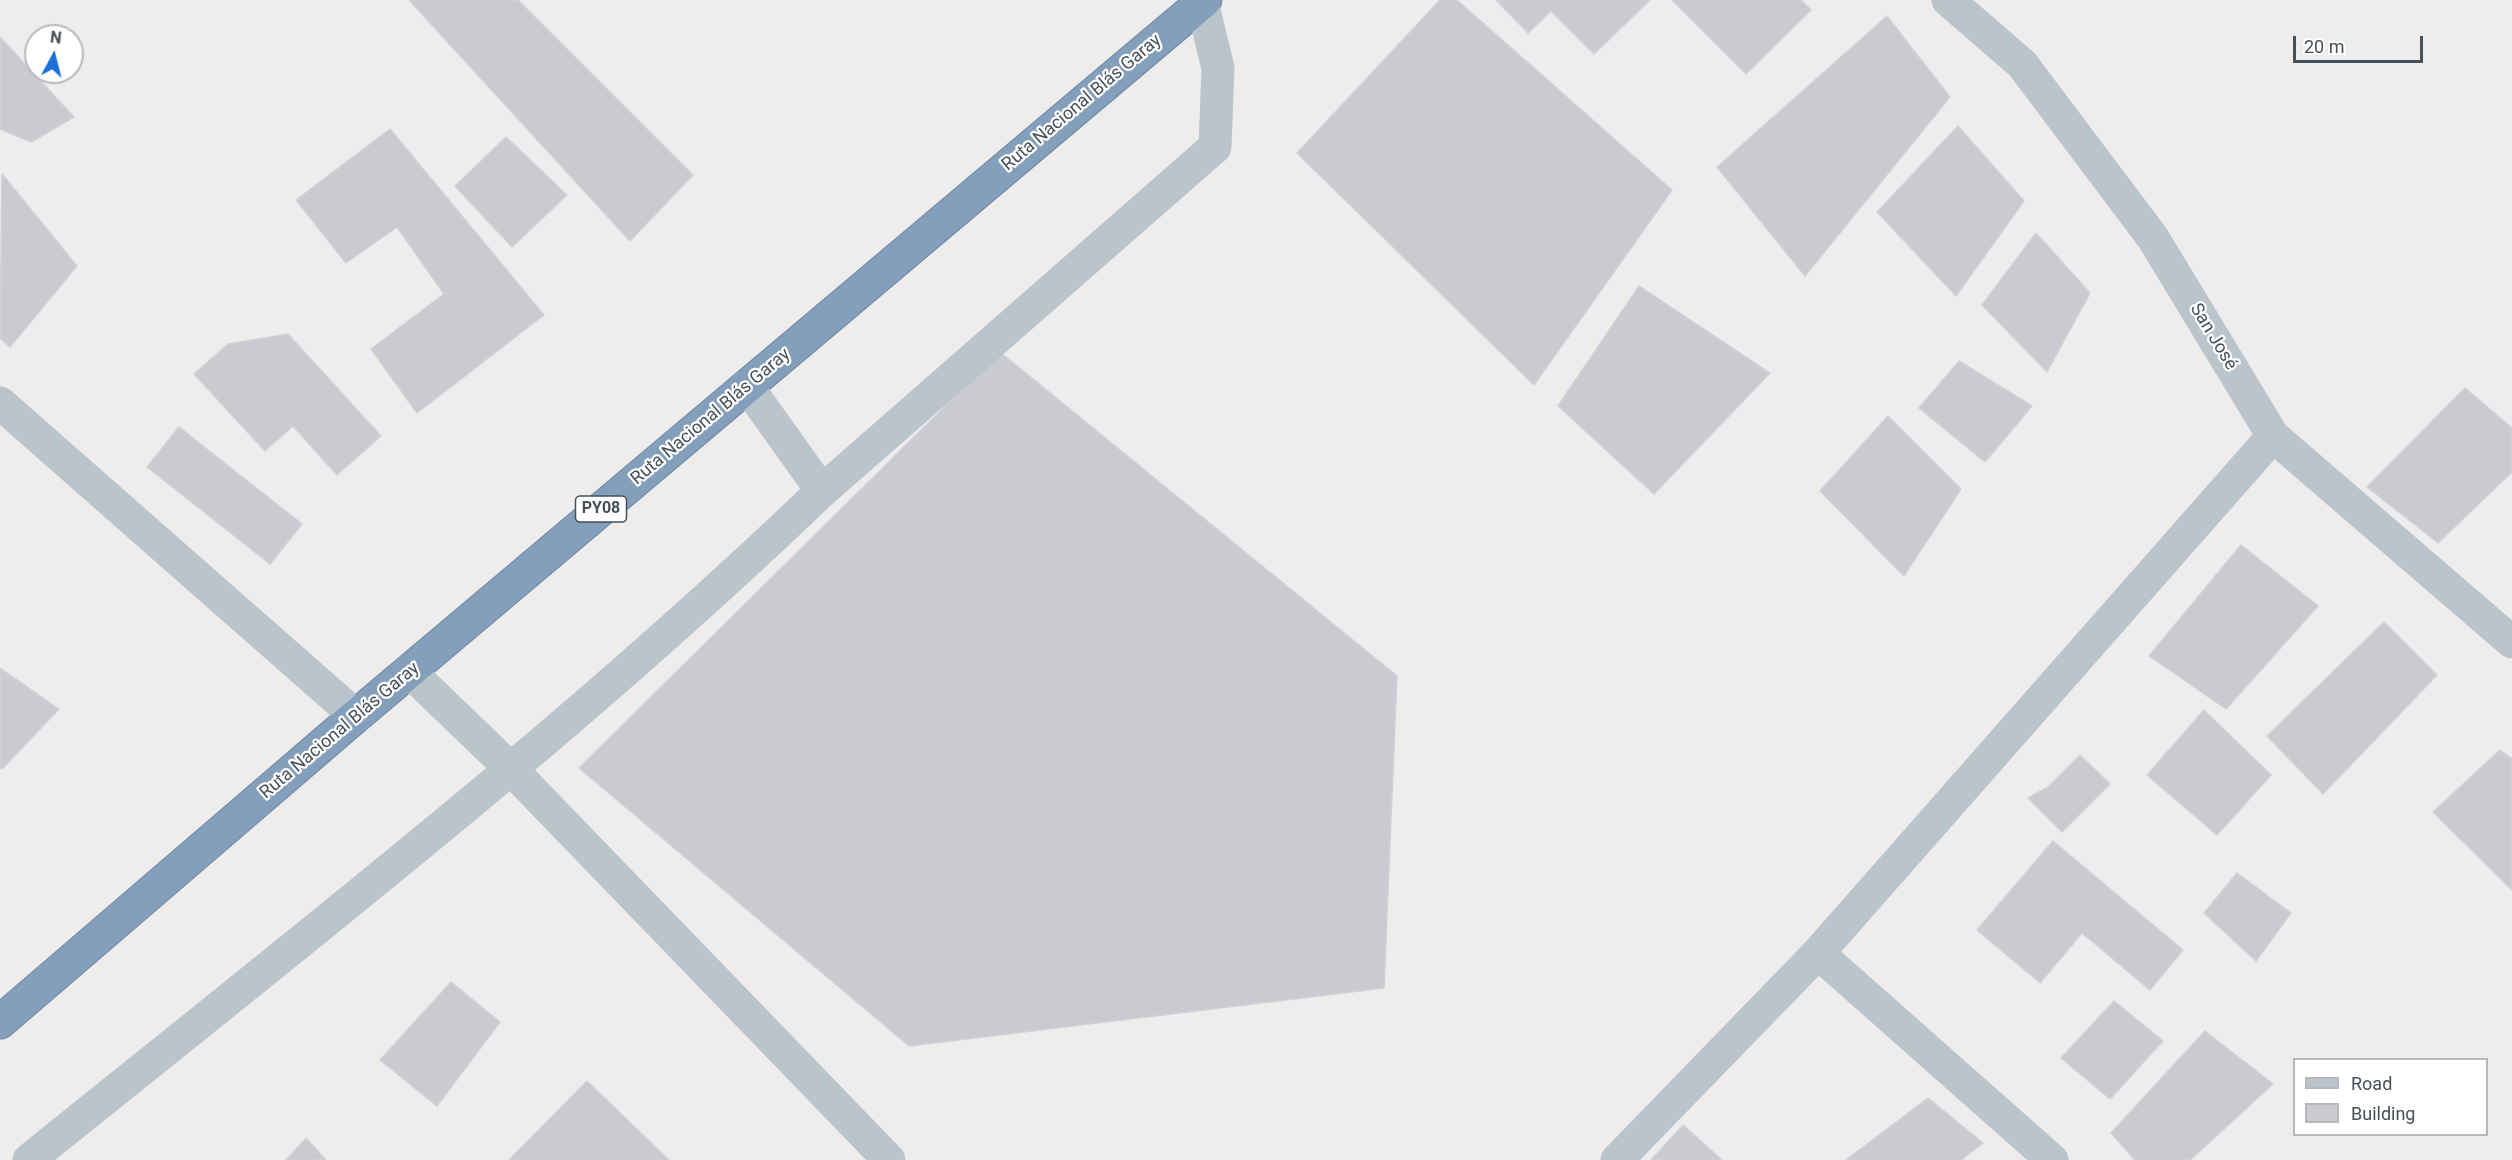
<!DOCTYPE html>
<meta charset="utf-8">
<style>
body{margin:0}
#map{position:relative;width:2512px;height:1160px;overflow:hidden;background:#efecec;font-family:Roboto,sans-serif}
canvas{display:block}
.legend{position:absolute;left:2293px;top:1058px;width:195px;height:78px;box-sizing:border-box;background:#fff;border:2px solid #b5b9bd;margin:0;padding:8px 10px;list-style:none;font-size:18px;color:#455059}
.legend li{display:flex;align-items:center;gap:12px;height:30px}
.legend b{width:30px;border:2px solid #b5b9bd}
.north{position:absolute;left:24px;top:24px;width:60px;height:60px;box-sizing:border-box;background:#fff;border:2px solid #b5b9bd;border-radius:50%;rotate:7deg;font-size:16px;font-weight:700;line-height:24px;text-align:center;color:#455059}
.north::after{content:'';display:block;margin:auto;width:21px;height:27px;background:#1b70da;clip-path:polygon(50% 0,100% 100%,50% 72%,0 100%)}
.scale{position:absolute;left:2293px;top:36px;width:130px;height:27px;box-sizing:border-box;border:3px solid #455059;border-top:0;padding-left:8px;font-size:18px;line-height:21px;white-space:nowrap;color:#455059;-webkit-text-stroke:4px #fff;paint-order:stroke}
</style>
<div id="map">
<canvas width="2512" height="1160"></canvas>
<ul class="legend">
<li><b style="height:8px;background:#bac4cb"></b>Road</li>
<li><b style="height:16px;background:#c9cbd1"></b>Building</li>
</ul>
<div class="north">N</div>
<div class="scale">20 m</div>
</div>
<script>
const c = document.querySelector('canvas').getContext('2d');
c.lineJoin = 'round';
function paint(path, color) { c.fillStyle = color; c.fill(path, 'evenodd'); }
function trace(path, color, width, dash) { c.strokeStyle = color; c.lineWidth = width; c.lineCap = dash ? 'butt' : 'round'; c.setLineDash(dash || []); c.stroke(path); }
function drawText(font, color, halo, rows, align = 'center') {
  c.font = font + ' Roboto,sans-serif'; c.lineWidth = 4.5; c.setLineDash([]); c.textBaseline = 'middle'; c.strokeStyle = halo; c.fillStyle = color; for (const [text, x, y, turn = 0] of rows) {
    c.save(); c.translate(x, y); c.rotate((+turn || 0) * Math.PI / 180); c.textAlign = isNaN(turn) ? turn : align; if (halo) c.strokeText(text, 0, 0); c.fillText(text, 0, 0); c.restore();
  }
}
const building = new Path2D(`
 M409 0H518L693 175 630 241Z
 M1440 0H1457L1672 190 1534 385 1297 153Z
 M1496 0H1650L1594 54 1551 11 1528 33Z
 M1672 0H1801L1811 10 1746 74Z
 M1887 16 1950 97 1805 276 1717 167Z
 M0 37 74 117 31 142 0 129Z
 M1958 126 2024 201 1956 296 1877 212Z
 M390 129 544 315 417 413 371 349 444 294 397 227 346 263 296 200Z
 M506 137 567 195 512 247 455 186Z
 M2 174 77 266 10 347 0 338Z
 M2036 233 2090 293 2047 372 1982 305Z
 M1639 286 1770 373 1654 494 1558 406Z
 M288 334 381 436 337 475 293 426 265 451 194 374 228 344Z
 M1000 352 1397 676 1384 988 909 1046 579 768Z
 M1959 361 2032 406 1985 462 1919 408Z
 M2465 388 2512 428V472L2438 543 2367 487Z
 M1888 416 1961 489 1904 576 1820 491Z
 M179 427 302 524 270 564 147 467Z
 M2241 545 2318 606 2226 709 2149 656Z
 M2384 622 2437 675 2323 794 2267 736Z
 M0 668 59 709 2 769 0 768Z
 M2204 710 2271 775 2217 835 2147 775Z
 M2500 750 2512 759V890L2433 812Z
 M2080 755 2110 784 2062 832 2028 798 2048 787Z
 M2053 841 2183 950 2150 990 2082 933 2040 983 1977 930Z
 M2237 873 2291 913 2256 961 2204 913Z
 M451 982 500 1022 437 1106 380 1060Z
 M2114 1001 2163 1041 2110 1099 2061 1058Z
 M2205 1031 2273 1084 2190 1160H2135L2111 1133Z
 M587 1081 669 1160H509Z
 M1928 1098 1983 1143 1961 1160H1846Z
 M1683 1125 1722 1160H1651Z
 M306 1138 326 1160H286Z`);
paint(building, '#c9cbd1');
trace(building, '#d0d2d8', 1.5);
const highway = new Path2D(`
 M0 1022 356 716 1205 0`);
trace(highway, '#6f8aa7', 35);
trace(new Path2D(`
 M1948 0 2022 64 2153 238 2273 436 2512 642
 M0 403 356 716
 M822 491 1215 147 1218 68 1202 2
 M409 671 512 770 889 1160
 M1818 953 2052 1160
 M29 1160C298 943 572 731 822 491L747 386
 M1617 1160 1818 953 2273 436`), '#bac4cb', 33);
trace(highway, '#849fbb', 33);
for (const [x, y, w] of [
 [601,509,51]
]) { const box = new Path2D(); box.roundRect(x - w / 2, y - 13, w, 26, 4.5); c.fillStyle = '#fff'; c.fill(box); trace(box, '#455059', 1.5); }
drawText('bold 16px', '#455059', null, [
 ["PY08",601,509]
]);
drawText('18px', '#455059', '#fff', [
 ["Ruta Nacional Blás Garay",1082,103,-40],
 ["San José",2213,337,59],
 ["Ruta Nacional Blás Garay",711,417,-40],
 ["Ruta Nacional Blás Garay",340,731,-40]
]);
</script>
